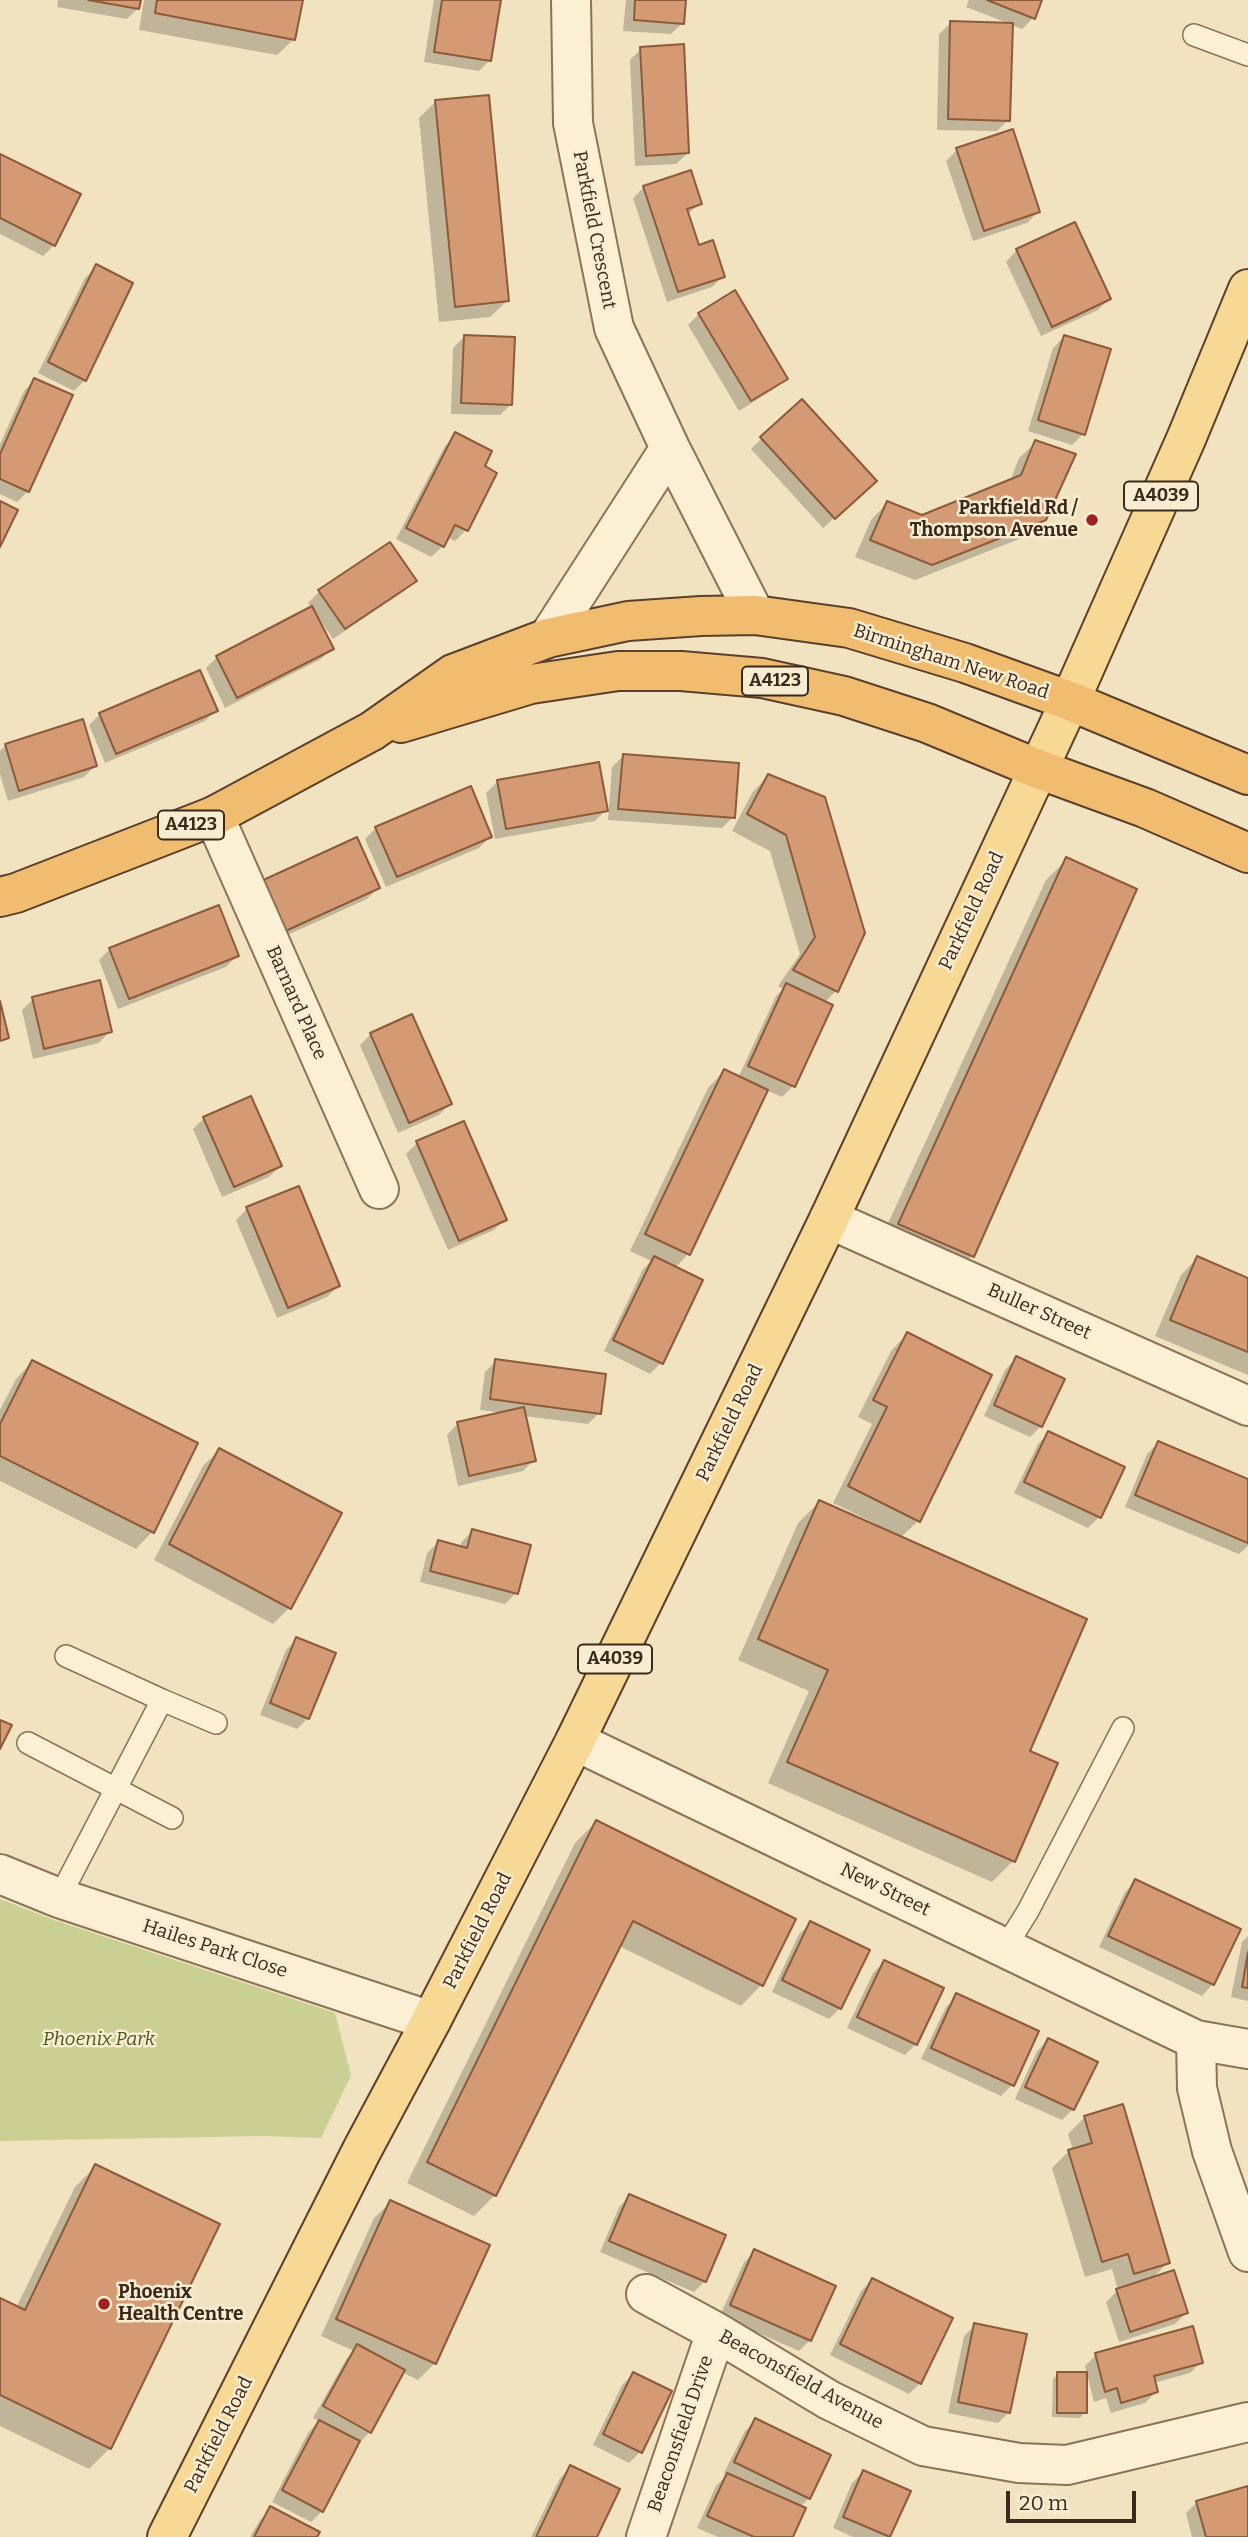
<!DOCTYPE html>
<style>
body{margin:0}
#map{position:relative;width:1248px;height:2537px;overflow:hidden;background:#f1e2c0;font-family:Bitter,serif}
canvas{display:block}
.scale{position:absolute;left:1006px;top:2491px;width:130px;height:32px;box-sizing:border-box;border:4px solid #3b2a1c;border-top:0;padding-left:9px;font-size:21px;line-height:24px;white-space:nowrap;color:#3b2a1c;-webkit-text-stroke:5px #f8ecd1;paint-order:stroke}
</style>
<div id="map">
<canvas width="1248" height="2537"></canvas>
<div class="scale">20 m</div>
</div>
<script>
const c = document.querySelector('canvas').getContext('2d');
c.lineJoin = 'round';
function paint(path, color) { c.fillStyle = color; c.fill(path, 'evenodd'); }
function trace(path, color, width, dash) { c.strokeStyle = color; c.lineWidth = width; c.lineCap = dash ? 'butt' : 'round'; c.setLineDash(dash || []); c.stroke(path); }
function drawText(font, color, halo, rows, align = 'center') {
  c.font = font + ' Bitter,serif'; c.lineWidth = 5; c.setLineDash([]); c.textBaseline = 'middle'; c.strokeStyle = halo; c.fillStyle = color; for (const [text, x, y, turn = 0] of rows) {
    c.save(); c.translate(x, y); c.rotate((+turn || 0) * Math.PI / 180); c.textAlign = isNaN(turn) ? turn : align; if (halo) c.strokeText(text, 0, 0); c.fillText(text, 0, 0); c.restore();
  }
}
paint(new Path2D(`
 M0 1899 51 1919 335 2013 351 2076 321 2138 263 2136 0 2141Z`), '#cad093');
paint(new Path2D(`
 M58 0H139L138 8 127 19 57 7Z
 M144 0H301L294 39 277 55 139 30Z
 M434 0H500L490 60 479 71 424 62Z
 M626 0H684L682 23 671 34 623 31Z
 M969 0H1040L1033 18 1022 29 1011 25 1008 120 997 131 937 130 939 34 951 23 1010 24 966 7Z
 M641 49 688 153 676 164 635 166 630 60Z
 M435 102 507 301 490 317 439 322 419 118Z
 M957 150 1038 212 1027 223 973 241 946 161Z
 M0 156 54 245 43 256 0 234Z
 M644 187 700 203 687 215 698 247 723 276 712 287 667 302 633 198Z
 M1017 250 1109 299 1098 310 1041 336 1006 262Z
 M96 267 85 380 74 391 38 373 85 278Z
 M699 314 786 378 774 389 739 411 688 325Z
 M464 337 511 404 500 415 451 414 453 348Z
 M1064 337 1083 434 1072 445 1028 431 1053 348Z
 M35 380 28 491 17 502 0 494V444L24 391Z
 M456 435 482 467 466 530 455 541 447 537 443 546 431 557 396 539 445 446Z
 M762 438 863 492 823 528 751 449Z
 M1036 442 1044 519 1027 536 915 580 855 557 871 520 887 503 922 517 1010 481 1019 458Z
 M414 581 403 592 333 639 320 620 318 621 332 648 321 659 225 708 206 668 217 657 312 608 308 603 319 592Z
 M216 710 205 721 105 763 89 725 100 714Z
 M6 745 95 766 84 777 8 801 0 774V751Z
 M623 756 733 817 722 828 608 820 612 767Z
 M768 776 836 991 824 1003 831 1006 793 1086 782 1097 766 1090 688 1254 675 1268 661 1363 650 1374 604 1351 643 1269 651 1261 630 1251 708 1088 724 1071 738 1078 776 996 783 989 778 986 800 954 770 851 732 831 752 793Z
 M497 782 606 810 595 821 495 839 486 793Z
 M376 828 490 837 479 848 386 887 365 839Z
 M1067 859 1135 890 972 1256 951 1277 878 1245 1046 880Z
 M378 888 367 899 270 943 249 895Z
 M110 949 237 956 226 967 118 1009 99 960Z
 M33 999 110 1031 99 1043 33 1059 22 1010Z
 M371 1034 450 1104 439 1115 398 1133 360 1045Z
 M204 1118 280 1166 269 1177 222 1197 193 1129Z
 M417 1143 505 1219 494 1230 448 1250 406 1154Z
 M247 1209 338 1286 327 1297 277 1318 236 1220Z
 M1197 1258 1248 1280V1375L1155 1336 1181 1275Z
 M907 1334 918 1521 900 1538 1027 1752 1013 1861 992 1882 768 1783 809 1691 738 1660 798 1523 819 1502 873 1526 874 1523 833 1503 872 1424 858 1417 891 1351Z
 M1016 1358 1041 1426 1030 1437 984 1416 1005 1370Z
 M496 1361 599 1413 588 1424 524 1416 534 1460 523 1471 458 1486 447 1435 458 1423 504 1413 480 1410 485 1372Z
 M32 1362 196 1444 152 1532 136 1549 0 1481V1410L16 1379Z
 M1049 1433 1123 1468 1099 1517 1088 1528 1014 1493 1038 1444Z
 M1158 1443 1248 1481V1546L1239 1554 1125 1507 1147 1454Z
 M219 1450 289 1608 273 1624 154 1560 203 1466Z
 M472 1531 516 1593 505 1604 420 1582 427 1553 438 1542 460 1548 461 1543Z
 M297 1639 308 1718 297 1729 260 1715 286 1650Z
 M596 1822 761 1985 741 2006 619 1946 495 2195 474 2216 407 2183 575 1843Z
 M1136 1881 1239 1930 1213 1984 1202 1996 1099 1947 1125 1892Z
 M811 1923 840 2008 829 2019 772 1992 799 1934Z
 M1248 1936V2001L1231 1997 1242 1942Z
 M884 1962 916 2044 905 2055 847 2028 873 1973Z
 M957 1996 1012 2085 1001 2096 921 2059 946 2007Z
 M1048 2040 1073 2109 1062 2120 1015 2099 1037 2051Z
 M1085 2117 1168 2262 1151 2280 1186 2313 1175 2324 1119 2342 1106 2302 1118 2290 1112 2269 1085 2277 1052 2168 1069 2151 1073 2150 1068 2134Z
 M96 2166 110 2448 89 2469 0 2426V2300L16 2308 75 2187Z
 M630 2196 705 2281 694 2292 600 2252 619 2207Z
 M391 2202 435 2363 418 2380 402 2372 370 2432 359 2443 322 2511 311 2522 272 2502 308 2433 319 2421 313 2418 347 2358 354 2351 321 2336 374 2218Z
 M755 2251 810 2340 799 2351 720 2316 744 2262Z
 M872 2280 920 2383 909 2394 830 2355 861 2291Z
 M975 2325 1009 2412 998 2423 948 2413 964 2336Z
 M1096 2355 1201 2362 1190 2373 1154 2383 1156 2392 1145 2403 1111 2413 1106 2398 1094 2402 1085 2366Z
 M633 2374 640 2452 629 2463 593 2445 622 2385Z
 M1058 2374 1085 2412 1080 2418 1052 2417 1053 2379Z
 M756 2420 809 2498 800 2507 791 2537H718L697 2528 716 2486 727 2475 724 2473 745 2431Z
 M571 2467 595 2537H531L560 2478Z
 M863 2472 908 2492 888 2537H853L833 2528 852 2483Z
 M1248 2488V2537H1192L1186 2513 1197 2502Z
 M271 2509 315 2537H250L260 2520Z`), '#0003');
const building = new Path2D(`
 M88 0H141L139 9Z
 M157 0H303L295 40 155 13Z
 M442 0H501L491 61 434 52Z
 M635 0H686L684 24 634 20Z
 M987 0H1042L1035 19Z
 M950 21 1013 23 1010 121 948 119Z
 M684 44 689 153 646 156 640 47Z
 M489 95 509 301 455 307 435 100Z
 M1013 129 1040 212 984 231 956 148Z
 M0 154 81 194 55 246 0 218Z
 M691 170 702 204 687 209 699 245 713 240 725 277 678 292 643 186Z
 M1075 222 1111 299 1052 327 1016 249Z
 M96 264 133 283 86 381 48 362Z
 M735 290 788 379 751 401 698 313Z
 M464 335 515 337 512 405 461 403Z
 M1064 335 1111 349 1085 435 1038 420Z
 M34 378 73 395 29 492 0 479V454Z
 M802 399 877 481 835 519 760 437Z
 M455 432 492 451 485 466 497 473 468 531 455 525 444 547 406 528Z
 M1035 440 1076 454 1046 520 932 565 870 540 887 501 922 515 1021 475Z
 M0 501 18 510 0 547Z
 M390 542 417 581 345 629 318 590Z
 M312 606 334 649 237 698 216 656Z
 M200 670 218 711 116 754 99 713Z
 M83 719 97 766 19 791 5 744Z
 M623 754 739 763 735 818 618 809Z
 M599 762 608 811 506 829 497 780Z
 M768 774 825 797 865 933 838 992 793 970 815 937 786 835 747 814Z
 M471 786 492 837 397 877 375 827Z
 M357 837 380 888 281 933 259 882Z
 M1066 857 1137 889 974 1257 898 1224Z
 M219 905 239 956 129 999 109 948Z
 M100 980 112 1032 44 1049 32 997Z
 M786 983 833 1005 795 1087 748 1066Z
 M0 1001 9 1038 0 1041Z
 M412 1014 452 1104 409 1123 370 1033Z
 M724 1069 768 1090 690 1255 645 1234Z
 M251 1096 282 1166 234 1187 203 1117Z
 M464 1121 507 1220 459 1241 416 1141Z
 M299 1186 340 1286 288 1308 246 1207Z
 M654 1256 703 1280 663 1364 613 1340Z
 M1197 1256 1248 1278V1352L1170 1320Z
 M907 1332 992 1375 920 1522 848 1486 887 1407 873 1400Z
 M1016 1356 1065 1379 1042 1427 994 1405Z
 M495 1359 606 1374 601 1414 490 1399Z
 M32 1360 198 1443 154 1533 0 1456V1424Z
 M524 1407 536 1461 469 1476 457 1422Z
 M1048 1431 1125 1467 1101 1518 1024 1482Z
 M1158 1441 1248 1479V1543L1135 1495Z
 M219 1448 342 1513 291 1609 169 1544Z
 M819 1500 1087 1619 1030 1751 1058 1763 1015 1862 787 1762 828 1670 758 1639Z
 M472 1529 531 1545 518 1594 430 1571 438 1540 467 1548Z
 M296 1637 336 1653 309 1719 270 1703Z
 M0 1720 12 1725 0 1749Z
 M596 1820 796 1919 763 1986 633 1921 496 2196 427 2162Z
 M1135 1879 1241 1929 1214 1985 1108 1936Z
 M810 1921 870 1950 841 2009 782 1980Z
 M1248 1952V1988L1242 1987Z
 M884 1960 944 1988 917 2045 857 2017Z
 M956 1993 1039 2031 1014 2086 931 2048Z
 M1048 2038 1098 2062 1074 2110 1025 2087Z
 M1123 2104 1170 2263 1134 2274 1128 2254 1102 2262 1068 2150 1092 2143 1084 2116Z
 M95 2164 220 2224 111 2449 0 2395V2298L25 2310Z
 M629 2194 726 2235 706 2282 609 2241Z
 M390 2200 490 2245 436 2364 336 2319Z
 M754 2249 836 2286 811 2341 730 2305Z
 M1174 2270 1188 2313 1130 2332 1116 2289Z
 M872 2278 953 2318 921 2384 840 2344Z
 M974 2323 1027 2334 1010 2413 958 2402Z
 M1193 2326 1203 2363 1154 2376 1158 2392 1121 2403 1117 2388 1105 2392 1095 2353Z
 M357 2344 405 2370 371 2433 323 2406Z
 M633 2372 672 2391 642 2453 603 2434Z
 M1057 2372H1087V2413H1057Z
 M755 2418 831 2455 810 2499 734 2462Z
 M319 2420 360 2441 323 2512 282 2490Z
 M570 2465 620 2489 597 2537H536Z
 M863 2470 911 2491 890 2537 843 2517Z
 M727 2473 806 2508 793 2537H754L707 2516Z
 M1248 2486V2537H1206L1196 2501Z
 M270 2506 320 2532 317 2537H254Z`);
paint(building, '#d39a73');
trace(building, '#8d5a3a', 2);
const service = new Path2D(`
 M1194 35 1248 55
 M162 1700 216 1723
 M28 1743 172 1818
 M59 1898 162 1700 66 1656
 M1005 1948 1028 1911 1123 1728`);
const minor = new Path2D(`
 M571 0 573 123 614 328 670 448 755 615
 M548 638 670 448
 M214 816 379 1189
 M829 1219 1248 1406
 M575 1741 1196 2040 1248 2049
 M0 1874 59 1898 431 2021
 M1196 2040 1197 2088 1212 2151 1248 2252
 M646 2294 716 2332 829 2400 923 2446 1019 2463 1067 2465 1248 2422
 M646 2537 716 2332`);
const primary = new Path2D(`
 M167 2537 362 2150 431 2021 575 1741 829 1219 1070 701 1186 439 1248 289`);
const trunk = new Path2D(`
 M401 723 531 684 618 671H681L762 678 844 696 927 723 1038 769 1145 808 1248 853
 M0 897 16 893 214 816 372 731 453 674 548 638 628 621 701 616 755 615 849 628 965 663 1070 701 1248 775`);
trace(service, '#8c7256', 24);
trace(minor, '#8c7256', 42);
trace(primary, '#5a402b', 42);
trace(trunk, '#5a402b', 42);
trace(service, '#fbefd4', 21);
trace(minor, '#fbefd4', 38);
trace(primary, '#f8d895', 38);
trace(trunk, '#f0bc70', 38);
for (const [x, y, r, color] of [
 [1092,520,7,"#a02124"],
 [104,2304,7,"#a02124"]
]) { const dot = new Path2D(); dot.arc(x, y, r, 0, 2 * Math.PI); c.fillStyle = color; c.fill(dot); trace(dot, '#f8ecd1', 2.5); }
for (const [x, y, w] of [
 [1161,496,74],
 [775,681,66],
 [191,825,66],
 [615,1659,74]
]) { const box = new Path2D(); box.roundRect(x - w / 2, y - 14.5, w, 29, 5); c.fillStyle = '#f8ecd1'; c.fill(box); trace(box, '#3b2a1c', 2); }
drawText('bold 18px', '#3b2a1c', null, [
 ["A4039",1161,496],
 ["A4123",775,681],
 ["A4123",191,825],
 ["A4039",615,1659]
]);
drawText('19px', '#3b2a1c', '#f8ecd1', [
 ["Parkfield Crescent",594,230,79],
 ["Birmingham New Road",951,662,18],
 ["Parkfield Road",972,911,-65],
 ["Barnard Place",296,1003,66],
 ["Buller Street",1039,1312,24],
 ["Parkfield Road",730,1423,-64],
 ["New Street",885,1890,26],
 ["Parkfield Road",478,1931,-63],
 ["Hailes Park Close",215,1949,18],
 ["Beaconsfield Avenue",801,2380,29],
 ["Beaconsfield Drive",681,2434,-71],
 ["Parkfield Road",219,2435,-63]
]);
drawText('bold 19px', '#3b2a1c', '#f8ecd1', [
 ["Parkfield Rd /",1078,509],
 ["Thompson Avenue",1078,531],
 ["Phoenix",118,2293,"left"],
 ["Health Centre",118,2315,"left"]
], 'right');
drawText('italic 19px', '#4b5921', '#f8ecd1', [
 ["Phoenix Park",99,2040]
]);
</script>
